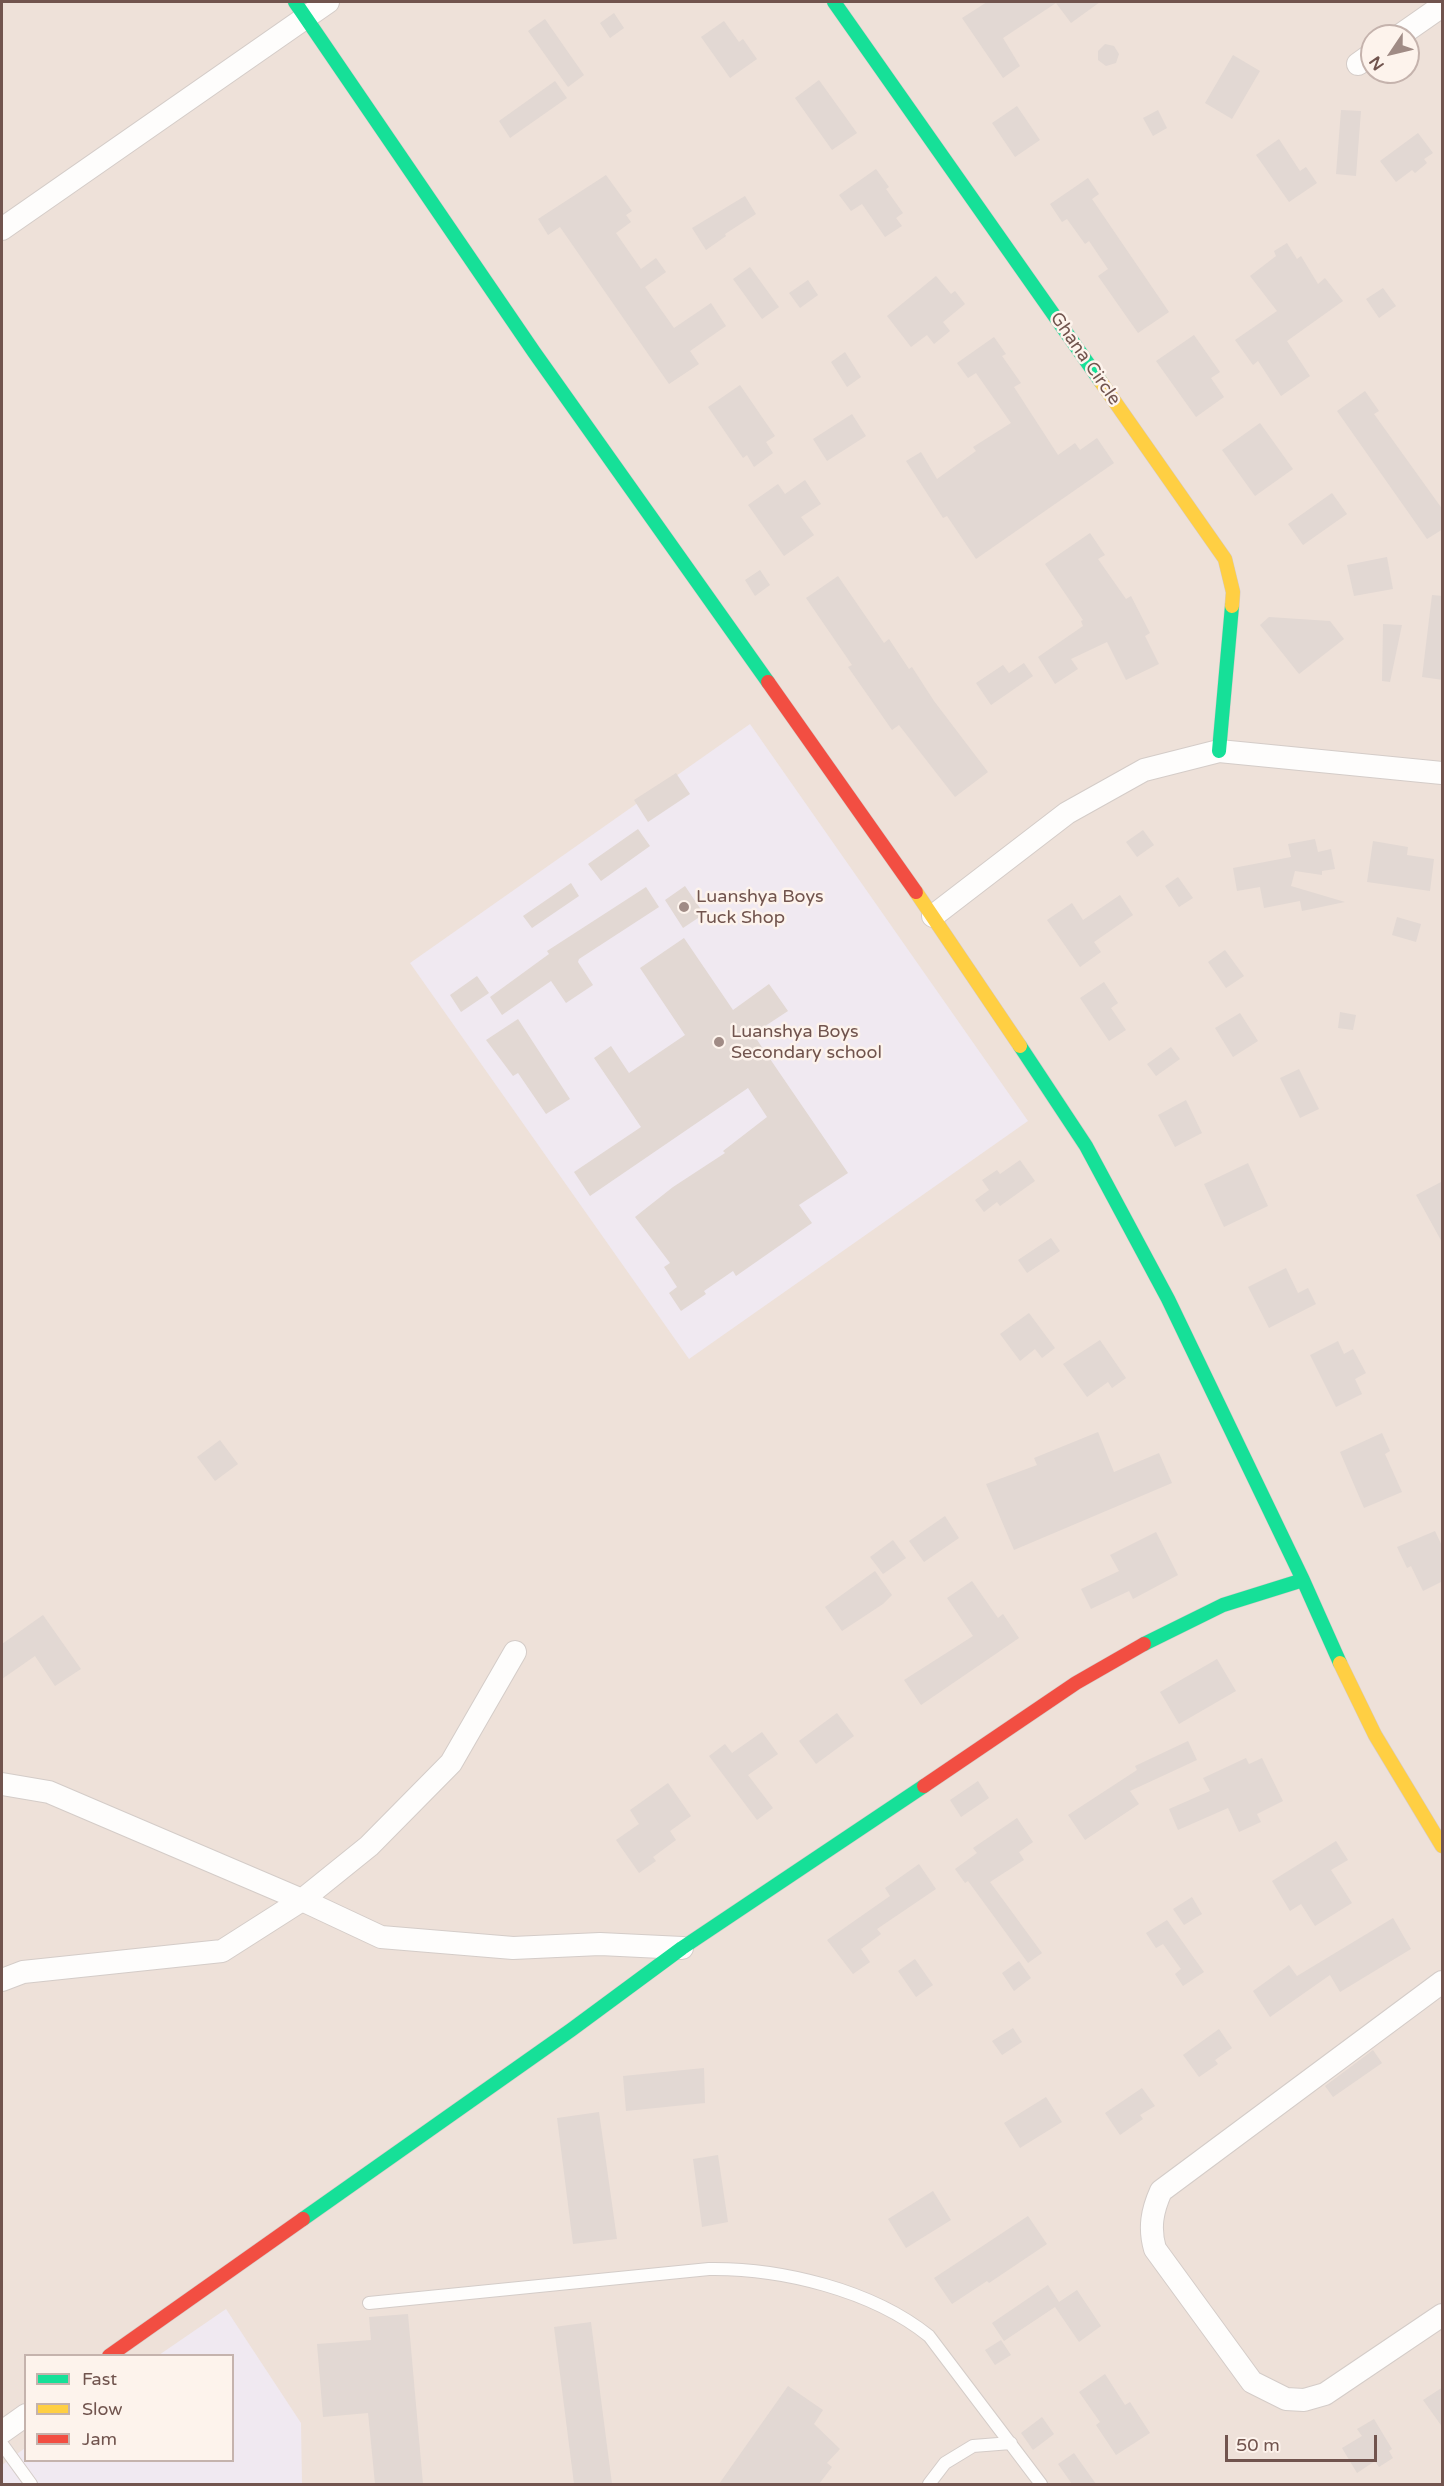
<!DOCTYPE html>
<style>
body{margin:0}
#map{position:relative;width:1444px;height:2486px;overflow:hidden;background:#f6f0eb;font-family:"Varela Round",sans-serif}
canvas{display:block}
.frame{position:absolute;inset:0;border:3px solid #71544e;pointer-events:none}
.legend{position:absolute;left:24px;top:2354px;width:210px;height:108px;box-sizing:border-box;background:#fdf3ec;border:2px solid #c5b3ad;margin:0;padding:8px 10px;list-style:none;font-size:18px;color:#71544e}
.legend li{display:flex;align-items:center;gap:12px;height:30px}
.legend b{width:30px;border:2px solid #c5b3ad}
.north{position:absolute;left:1360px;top:24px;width:60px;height:60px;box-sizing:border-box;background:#fdf3ec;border:2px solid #c5b3ad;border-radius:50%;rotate:235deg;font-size:16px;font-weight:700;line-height:24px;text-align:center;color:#71544e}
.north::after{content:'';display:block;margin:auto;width:21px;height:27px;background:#a08b85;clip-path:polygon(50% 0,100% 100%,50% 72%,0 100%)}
.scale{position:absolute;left:1225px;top:2435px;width:152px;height:27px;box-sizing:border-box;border:3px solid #71544e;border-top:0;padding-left:8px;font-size:18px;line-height:21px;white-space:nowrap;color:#71544e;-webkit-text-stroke:4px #fdf3ec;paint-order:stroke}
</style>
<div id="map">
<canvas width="1444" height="2486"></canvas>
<div class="frame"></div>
<ul class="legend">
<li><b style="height:8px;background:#16e098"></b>Fast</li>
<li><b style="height:8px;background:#ffcf43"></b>Slow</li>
<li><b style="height:8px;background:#f24e42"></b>Jam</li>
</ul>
<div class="north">N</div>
<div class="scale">50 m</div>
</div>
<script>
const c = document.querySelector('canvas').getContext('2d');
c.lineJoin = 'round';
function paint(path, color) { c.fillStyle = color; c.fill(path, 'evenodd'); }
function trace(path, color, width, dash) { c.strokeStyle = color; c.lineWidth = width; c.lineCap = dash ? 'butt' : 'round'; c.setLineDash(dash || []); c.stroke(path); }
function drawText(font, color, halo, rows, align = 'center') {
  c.font = font + ' "Varela Round",sans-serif'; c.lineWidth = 5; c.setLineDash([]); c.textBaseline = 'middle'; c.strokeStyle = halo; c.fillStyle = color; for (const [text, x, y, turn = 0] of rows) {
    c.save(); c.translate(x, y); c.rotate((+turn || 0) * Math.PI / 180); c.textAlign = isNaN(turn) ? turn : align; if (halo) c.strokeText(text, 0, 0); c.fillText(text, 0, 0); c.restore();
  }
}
paint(new Path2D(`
 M2 2H1442V2484H2ZM1372 36H1408V72H1372ZM26 2356H232V2460H26Z`), '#eee1d9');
paint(new Path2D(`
 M750 724 1028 1121 689 1359 410 963Z
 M226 2309 301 2423 302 2484H2V2465L25 2448 26 2460H232V2356L159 2355Z`), '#f0e9f1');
paint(new Path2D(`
 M987 2H1100L1071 23 1056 3 1003 38 1020 66 1003 78 962 18Z
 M614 13 624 28 610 38 600 23Z
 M545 19 584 75 568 87 528 31Z
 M724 21 739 42 743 39 757 59 730 78 701 37Z
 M1105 44 1114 46 1119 54 1116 63 1106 66 1098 60V51Z
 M1233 55 1260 71 1232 119 1205 103Z
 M819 80 857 133 832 150 795 98Z
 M555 81 567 98 510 138 499 121Z
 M1017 106 1040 140 1015 157 992 123Z
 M1158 110 1167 128 1153 136 1143 118Z
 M1341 110 1361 111 1356 176 1336 174Z
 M1418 133 1433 153 1424 159 1427 163 1415 173 1412 170 1396 182 1380 161Z
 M1279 139 1300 171 1306 167 1317 183 1289 202 1256 155Z
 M876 169 889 187 886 189 903 213 896 218 902 226 885 237 862 204 851 211 839 195Z
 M606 175 632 211 626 215 631 222 616 233 641 269 656 258 666 272 645 287 674 328 711 303 726 326 690 351 699 364 669 384 560 227 548 235 538 219Z
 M1088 178 1099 194 1092 199 1169 312 1138 333 1098 276 1108 269 1089 241 1085 244 1067 219 1062 222 1050 204Z
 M745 196 756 214 725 234 726 236 706 250 692 228Z
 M1287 243 1297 259 1301 256 1318 284 1325 278 1343 301 1287 341 1310 376 1281 396 1258 361 1253 365 1235 340 1277 311 1250 276 1276 256 1274 251Z
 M750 267 779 307 762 319 733 279Z
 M936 276 951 294 955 291 965 304 943 322 950 331 934 344 927 335 911 347 887 316Z
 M808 280 818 295 800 308 789 293Z
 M1383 288 1396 306 1379 318 1366 299Z
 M1194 335 1220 372 1211 378 1224 397 1196 417 1156 361Z
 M994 337 1006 354 1002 356 1021 383 1014 387 1058 455 1075 443 1080 450 1097 438 1114 463 976 559 947 516 943 518 906 461 921 452 937 479 976 451 973 447 1011 423 976 373 968 378 957 363Z
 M845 352 861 377 847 387 831 362Z
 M740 385 775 436 766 442 773 453 754 467 747 455 743 458 708 407Z
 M1365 391 1379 411 1374 414 1443 510V529L1427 539 1337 411Z
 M852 414 866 436 827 461 813 439Z
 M1260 423 1293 469 1255 496 1222 450Z
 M805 480 821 504 801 517 814 535 784 556 748 505 778 484 785 494Z
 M1332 493 1347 514 1303 545 1288 524Z
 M1090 533 1105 555 1098 559 1126 599 1131 596 1150 633 1145 636 1159 664 1126 680 1107 642 1071 659 1078 669 1055 684 1038 657 1083 626 1081 621 1083 620 1045 564Z
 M1387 557 1393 589 1354 596 1347 565Z
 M760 570 770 585 755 596 745 580Z
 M838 576 884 643 889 639 909 669 912 667 934 701 988 772 955 797 899 725 892 730 848 667 852 665 806 598Z
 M1432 595 1443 596V680L1422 677Z
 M1269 617 1330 621 1344 639 1299 674 1260 625Z
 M1383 624 1402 625 1390 682 1382 681Z
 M1024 663 1033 676 991 705 976 683 1003 665 1009 673Z
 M676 773 690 794 648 822 634 800Z
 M638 829 650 846 601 881 588 864Z
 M1143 830 1154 845 1137 857 1126 842Z
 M1315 839 1318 852 1331 849 1335 869 1322 871V875L1295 871 1291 886 1345 902 1302 911 1300 901 1264 908 1260 887 1237 891 1233 868 1291 857 1288 844Z
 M1373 841 1408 847 1407 855 1434 859 1430 891 1367 882Z
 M1178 877 1193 898 1179 907 1165 886Z
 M571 883 579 896 532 928 523 916Z
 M685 886 704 914 683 928 665 900Z
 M646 887 659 907 579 959 578 962 593 985 566 1003 551 981 502 1015 490 997 549 954 547 951Z
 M1120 895 1133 915 1094 942 1101 952 1080 967 1047 920 1072 903 1083 920Z
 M1397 917 1421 924 1416 942 1392 935Z
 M684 938 733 1010 769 984 788 1011 753 1034 848 1173 799 1205 812 1223 736 1276 733 1271 704 1291 706 1294 681 1311 669 1293 677 1287 664 1267 670 1263 635 1217 673 1187 725 1153 723 1151 767 1117 748 1088 590 1196 574 1172 641 1127 594 1058 611 1046 629 1073 685 1035 640 968Z
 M1225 950 1244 976 1226 988 1208 962Z
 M477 976 489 993 461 1012 450 995Z
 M1104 982 1118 1003 1111 1008 1126 1030 1109 1041 1080 998Z
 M1340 1012 1356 1015 1353 1030 1338 1028Z
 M1240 1013 1258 1041 1233 1057 1215 1028Z
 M518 1019 570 1099 546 1114 518 1073 513 1076 486 1040Z
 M1171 1047 1180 1059 1156 1076 1147 1064Z
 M1299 1069 1319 1109 1300 1118 1280 1078Z
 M1186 1100 1202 1133 1175 1147 1158 1115Z
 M1020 1160 1035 1181 1000 1206 997 1202 984 1212 975 1200 989 1190 982 1180 997 1170 1000 1174Z
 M1248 1163 1268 1206 1224 1227 1204 1184Z
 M1443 1181V1244L1416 1195Z
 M1051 1238 1060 1251 1027 1273 1018 1260Z
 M1286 1268 1298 1293 1308 1288 1316 1304 1269 1328 1248 1287Z
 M1029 1313 1055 1348 1042 1358 1035 1349 1020 1361 1000 1334Z
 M1100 1340 1126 1378 1112 1388 1108 1382 1087 1397 1063 1364Z
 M1338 1341 1344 1354 1353 1349 1366 1373 1355 1379 1362 1394 1336 1407 1310 1355Z
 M1098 1432 1114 1472 1159 1453 1172 1483 1014 1550 986 1484 1037 1465 1034 1458Z
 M1382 1433 1390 1451 1385 1454 1402 1492 1364 1508 1340 1452Z
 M220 1440 238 1464 215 1481 197 1457Z
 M945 1516 959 1538 924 1562 909 1541Z
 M1435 1531 1443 1548V1581L1423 1591 1411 1566 1407 1568 1397 1547Z
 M1156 1532 1178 1575 1133 1599 1129 1591 1091 1609 1081 1589 1119 1571 1110 1555Z
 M893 1540 906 1558 883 1574 870 1557Z
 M875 1571 892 1595 883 1604 842 1631 825 1607Z
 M972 1581 998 1618 1003 1614 1019 1638 921 1705 904 1680 973 1636 947 1598Z
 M43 1615 81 1669 55 1686 35 1656 2 1679V1644Z
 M1217 1659 1236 1691 1179 1724 1160 1692Z
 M837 1713 854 1736 816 1764 799 1741Z
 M762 1732 778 1754 748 1775 773 1808 757 1820 709 1756 725 1744 732 1753Z
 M1188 1741 1197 1760 1130 1791 1139 1804 1085 1840 1068 1815 1137 1770 1135 1766Z
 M1246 1758 1249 1764 1262 1758 1283 1801 1257 1814 1261 1822 1239 1832 1228 1808 1178 1830 1169 1809 1210 1791 1203 1778Z
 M978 1781 989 1798 961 1817 950 1800Z
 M668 1783 691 1816 670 1831 676 1840 653 1857 656 1861 639 1873 616 1840 639 1824 630 1810Z
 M1017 1818 1033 1842 1019 1852 1024 1860 990 1882 1042 1953 1028 1963 968 1881 965 1883 955 1869 977 1853 973 1848Z
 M1336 1841 1348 1860 1331 1870 1352 1903 1315 1926 1301 1904 1290 1911 1272 1881Z
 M919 1864 936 1889 877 1929 881 1934 861 1949 870 1962 853 1974 827 1940 890 1896 885 1888Z
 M1192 1897 1202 1914 1184 1925 1173 1909Z
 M1393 1918 1411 1949 1340 1992 1330 1975 1270 2017 1253 1991 1289 1965 1297 1976Z
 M1167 1920 1204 1972 1183 1986 1175 1974 1181 1969 1163 1944 1156 1948 1146 1933Z
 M915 1959 933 1985 916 1997 898 1971Z
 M1019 1961 1031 1978 1014 1991 1002 1973Z
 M1013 2028 1022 2042 1002 2055 992 2041Z
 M1219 2029 1232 2048 1215 2060 1218 2064 1199 2077 1183 2055Z
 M1373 2050 1382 2063 1333 2097 1325 2086Z
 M704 2068 705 2103 626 2111 623 2076Z
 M1142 2088 1155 2106 1140 2115 1143 2119 1120 2135 1105 2113Z
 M1046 2097 1062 2122 1020 2148 1004 2123Z
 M599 2112 617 2239 573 2244 557 2118Z
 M718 2155 728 2222 702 2227 693 2159Z
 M933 2191 951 2220 906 2248 888 2219Z
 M1028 2216 1047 2244 989 2283 987 2281 952 2304 934 2278Z
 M1048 2285 1059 2302 1077 2290 1101 2326 1079 2342 1055 2307 1004 2341 992 2323Z
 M408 2314 423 2484H375L368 2413 323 2417 317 2344 371 2340 369 2317Z
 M591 2322 612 2484H574L554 2327Z
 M1001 2340 1011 2355 995 2365 985 2350Z
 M1105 2374 1125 2405 1130 2402 1150 2433 1116 2455 1096 2425 1100 2422 1079 2392Z
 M788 2386 823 2410 814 2424 840 2449 827 2463 832 2467 819 2484H719Z
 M1443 2387V2428L1423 2400Z
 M1042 2417 1054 2434 1033 2450 1021 2433Z
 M1374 2419 1392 2449 1389 2451 1393 2458 1379 2467 1375 2461 1357 2473 1342 2448 1362 2436 1357 2429Z
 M1074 2453 1096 2484H1072L1058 2464Z`), '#e2d8d3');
const lane = new Path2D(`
 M369 2303 709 2269C781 2268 872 2290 929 2336L1041 2484
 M2 2444 31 2484
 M929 2484 945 2463 973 2446 1011 2443`);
const street = new Path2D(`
 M1399 36 1442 6
 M1358 64 1372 54
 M2 229 328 2
 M933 916 1067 813 1144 770 1219 751 1442 773
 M2 1784 49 1792 302 1900 381 1937 513 1948 600 1944 682 1948
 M2 1980 23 1972 222 1951 302 1900 369 1846 451 1763 515 1652
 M1442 1982 1161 2191C1152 2211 1149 2228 1155 2249L1252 2382 1286 2399 1304 2400 1325 2394 1442 2315
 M2 2432 26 2415`);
const fast = new Path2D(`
 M295 2 534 352 768 682
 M834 2 1101 382
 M1219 751 1232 606
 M1020 1046 1086 1146 1168 1299 1303 1580 1340 1663
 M1144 1644 1223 1605 1303 1580
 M303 2219 571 2030 682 1948 924 1786`);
const slow = new Path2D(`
 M1101 382 1225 559 1233 592 1232 606
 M916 892 1020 1046
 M1340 1663 1375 1735 1442 1846`);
const jam = new Path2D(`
 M768 682 916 892
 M924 1786 1076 1683 1144 1644
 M109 2356 303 2219`);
trace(lane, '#d4ccc8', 14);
trace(street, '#d4ccc8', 24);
trace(fast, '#d5cbc8', 15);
trace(slow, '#d5cbc8', 15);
trace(jam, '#d5cbc8', 15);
trace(lane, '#fefdfc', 12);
trace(street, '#fefdfc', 22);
trace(fast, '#16e098', 14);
trace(slow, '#ffcf43', 14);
trace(jam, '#f24e42', 14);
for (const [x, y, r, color] of [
 [684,907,6,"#a08b85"],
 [719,1042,6,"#a08b85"]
]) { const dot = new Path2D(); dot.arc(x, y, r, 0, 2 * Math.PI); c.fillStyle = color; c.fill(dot); trace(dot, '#fdf3ec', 2); }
drawText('18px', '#71544e', '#fdf3ec', [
 ["Ghana Circle",1085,359,55]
]);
drawText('18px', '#71544e', '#fdf3ec', [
 ["Luanshya Boys",696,897],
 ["Tuck Shop",696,918],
 ["Luanshya Boys",731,1032],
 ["Secondary school",731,1053]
], 'left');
</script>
